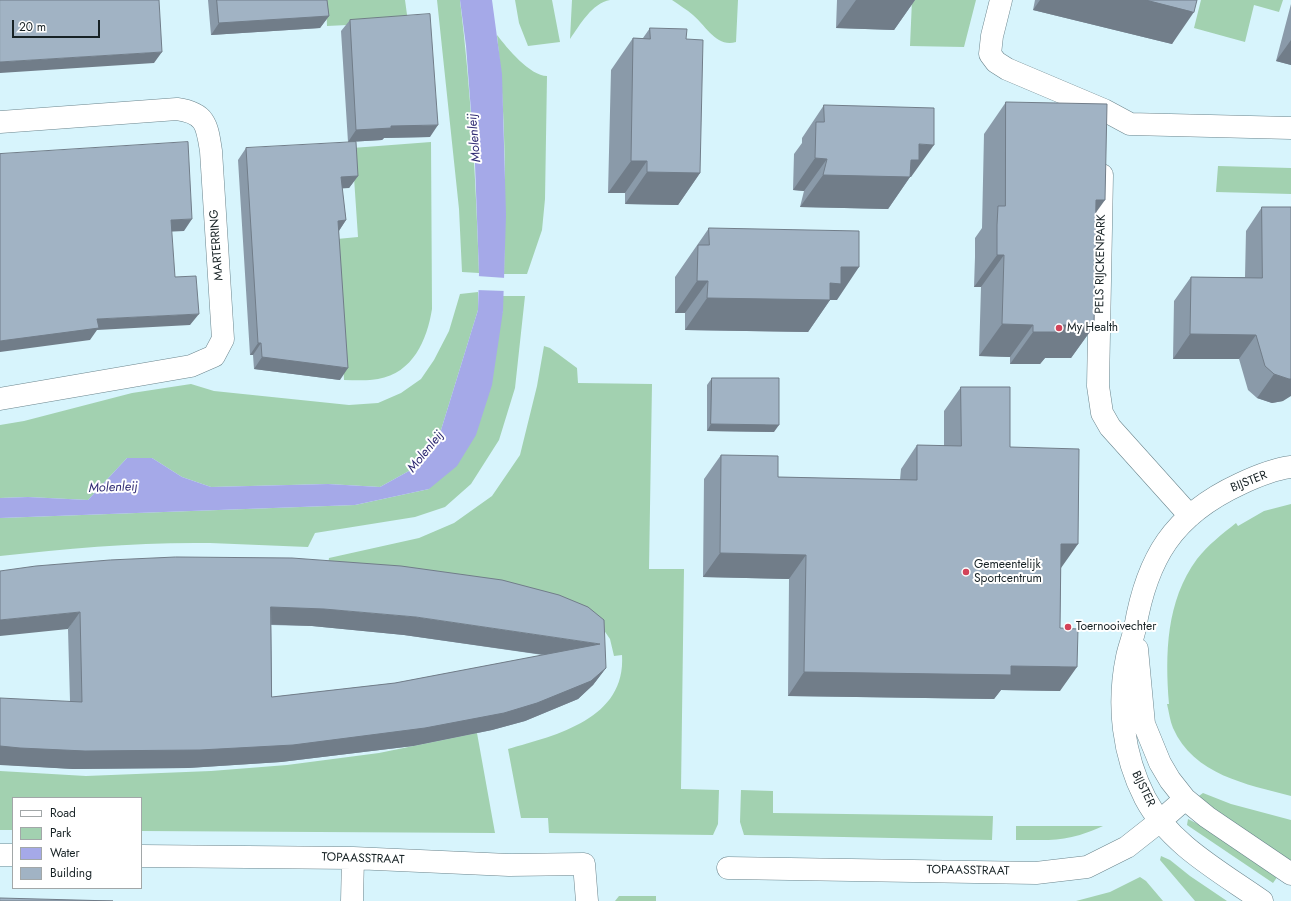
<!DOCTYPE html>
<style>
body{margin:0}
#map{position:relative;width:1291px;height:901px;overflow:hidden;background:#d7f4fc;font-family:Jost,sans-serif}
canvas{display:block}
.legend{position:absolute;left:12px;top:797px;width:130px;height:92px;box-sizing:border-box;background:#fff;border:1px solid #a2a7a8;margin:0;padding:5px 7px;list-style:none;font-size:12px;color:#172225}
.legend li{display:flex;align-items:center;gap:8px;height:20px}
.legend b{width:20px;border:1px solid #a2a7a8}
.scale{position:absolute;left:12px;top:20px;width:88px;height:18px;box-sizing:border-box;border:2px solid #172225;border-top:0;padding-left:5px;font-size:12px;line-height:14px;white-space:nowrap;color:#172225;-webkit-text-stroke:3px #fff;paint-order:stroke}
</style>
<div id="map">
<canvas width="1291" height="901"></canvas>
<ul class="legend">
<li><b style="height:5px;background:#fff"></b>Road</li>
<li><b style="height:11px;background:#a2d1b0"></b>Park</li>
<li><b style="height:11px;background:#a5a9e8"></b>Water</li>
<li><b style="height:11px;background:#a1b3c4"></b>Building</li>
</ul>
<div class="scale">20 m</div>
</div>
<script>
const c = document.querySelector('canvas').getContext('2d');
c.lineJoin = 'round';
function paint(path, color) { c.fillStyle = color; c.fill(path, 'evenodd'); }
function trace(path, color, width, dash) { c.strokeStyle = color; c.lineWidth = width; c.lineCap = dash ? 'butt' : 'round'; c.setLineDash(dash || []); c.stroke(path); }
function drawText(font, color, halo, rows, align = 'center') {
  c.font = font + ' Jost,sans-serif'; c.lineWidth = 4; c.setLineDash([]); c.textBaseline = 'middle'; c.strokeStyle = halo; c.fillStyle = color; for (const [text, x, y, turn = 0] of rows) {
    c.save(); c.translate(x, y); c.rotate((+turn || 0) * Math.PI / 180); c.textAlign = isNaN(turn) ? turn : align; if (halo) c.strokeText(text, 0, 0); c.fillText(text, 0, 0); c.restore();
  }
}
paint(new Path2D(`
 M326 0H405L408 22 327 26Z
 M437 0H460C471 91 476 182 479 273L462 272 459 209Z
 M515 0H552L560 42 528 46 519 23Z
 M572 0H610C592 3 580 25 570 39Z
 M672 0H738L736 42C717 48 706 26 693 15 686 9 679 5 672 0Z
 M912 0H976L964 47 910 46Z
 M1201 0H1283L1279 12 1254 5 1245 42 1194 28Z
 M497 35C507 48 530 76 547 76L545 199 542 230 527 274H504C506 194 506 114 497 35Z
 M431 142 432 309C427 340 413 373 378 379 368 381 355 380 344 380L337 239 358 237 352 148Z
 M1218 166 1291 168V194L1216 192Z
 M478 292V310L441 430 418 466 380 487 328 484 211 487 182 477 152 458H127L88 500 28 497 0 498V425L24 421 132 393 191 384 214 391 349 405 378 403 401 393 421 379 434 360 449 331 460 294Z
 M503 296H525L515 388 499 440 471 484 445 507 415 517 315 533 308 547C275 546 243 544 210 543 140 542 70 548 0 556V518L355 505 429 489 503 311Z
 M544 346 550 348 577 368 578 383 652 384 649 569H684L681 789 719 790 718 824 713 835 549 833 548 818H521L508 749C557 735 626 719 622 655L614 656 610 639 601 626 328 565 329 558 419 538 454 523 492 496 520 455 537 386Z
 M1291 504V796C1246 784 1194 775 1173 728 1170 721 1169 712 1167 704H1169C1165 654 1166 601 1197 559 1208 545 1222 534 1236 523L1238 526 1264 511Z
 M477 733 495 833 141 831V798H13V830H0V771L86 776 211 771 287 765 379 753Z
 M741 790 773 791V813L993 816 992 840 744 835 740 822Z
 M1203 793 1231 804 1291 820V862L1196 798Z
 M1188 819 1208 829 1278 876 1273 883 1187 825Z
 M1016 826H1103C1068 842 1053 840 1016 840Z
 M1161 856 1170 860 1190 876 1227 901H1195L1160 860Z
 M1140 877 1146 881 1163 901H1076L1110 892Z
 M619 896H656V901H615Z`), '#a2d1b0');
paint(new Path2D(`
 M460 0H492L502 74 506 215 503 311 492 385 476 435 457 466 429 489 355 505 0 518V498L28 497 88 500 127 458H152L182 477 211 487 328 484 380 487 418 466 441 430 478 310 479 273 475 164 466 46Z`), '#a5a9e8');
paint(new Path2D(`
 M477 276 506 278V291L476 290Z`), '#d7f4fc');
const street = new Path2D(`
 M1001 0 992 36 990 54 996 62 1007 69 1104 110 1130 124 1291 128
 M0 122 177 109C206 113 207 125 211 151L223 339 214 356 191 366 0 399
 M1102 175 1098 386 1102 413 1110 427 1190 516
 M1137 649 1144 724 1160 763 1170 780 1185 799 1207 817 1291 874
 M0 855H13
 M141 856 353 858 509 865 584 864 587 901
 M728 868 1036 873 1087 867 1127 847 1160 821 1185 799
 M352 901 353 858
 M1262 901C1221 872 1169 844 1145 798 1123 755 1117 705 1127 657 1129 647 1133 638 1135 628 1147 558 1173 515 1240 484 1255 477 1274 469 1291 467`);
trace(street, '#6b858d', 23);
trace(street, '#fff', 22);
paint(new Path2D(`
 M208 0H327L329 16 320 28 211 35Z
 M837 0H915L894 30 836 28Z
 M1034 0H1197L1172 44 1033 10 1035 0Z
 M1291 4V65L1276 61Z
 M350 20 430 137 384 138 382 140 348 142 341 31Z
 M650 28 686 39 700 173 678 205 625 204V193H608L611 70 633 38H643Z
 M1006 102 1096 213 1094 326 1071 358H1045L1040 364H1010V357L979 356 981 287H974L975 257V238L982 228 984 134Z
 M824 105 911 177H910L888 209 800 207 804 191 793 190 794 154 802 143V138Z
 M246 148 358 176 349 188H342L346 220 339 231 340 380 254 369 253 355H250L238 160Z
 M1262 207 1283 401 1272 403 1257 398 1248 390 1239 359H1173L1174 301 1191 277H1245L1246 231Z
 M709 228 837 300H830L808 332 685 330V313H675V277Z
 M712 378 774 432 707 431V385Z
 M961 387 1010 447 1061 568 1060 628V691L1001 690 994 699 788 696 789 579 703 577 704 479 721 455 778 477 900 480 901 469 917 445 944 446V411Z
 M110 560 606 668 593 685 578 699 525 721 492 730 413 746 281 762 188 768 73 769 8 765 70 701 68 629ZM271 625 312 626 404 635 543 655 395 683 272 697Z`), '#8a9aa9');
paint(new Path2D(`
 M856 0H915L894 30 836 28Z
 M1040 0H1146L1194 12 1172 44 1033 10Z
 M329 16 320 28 211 35 219 23Z
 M1291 40V65L1276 61Z
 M162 52 154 63 0 73V62Z
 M438 125 430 137 384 138 382 140 348 142 356 130 391 126Z
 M919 144 934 145 911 177H908H910L888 209 800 207 823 175Z
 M815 158 827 159 804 191 793 190Z
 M631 161H647L625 193H608Z
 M647 172 700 173 678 205 625 204Z
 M358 176 349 188 333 189 341 177Z
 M1096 200H1105L1082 232Z
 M192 219 184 231 163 232 171 220Z
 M346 220 338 232V221Z
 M997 255H1004L981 287H974Z
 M841 267H859L837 300H830L808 332 685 330 707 298Z
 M697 281H708L685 313H675Z
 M199 314 190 325 97 330 90 340 0 352V341L97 319Z
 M1002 324 1033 325 1010 357 979 356Z
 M1063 325 1094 326 1071 358H1045L1040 364H1010L1033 332Z
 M1190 334 1256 335 1239 359H1173Z
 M258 343H261L253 355H250Z
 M262 357 348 368 340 380 254 369Z
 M1274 374 1291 379V396L1283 401 1272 403 1257 398Z
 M711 424 779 425 774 432 707 431Z
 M1061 544H1078L1061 568Z
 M720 553 806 555 789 579 703 577Z
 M271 607 324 609 416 617 600 644 588 661 404 635 312 626 259 624Z
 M80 612 68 629 0 636V620Z
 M1011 666 1077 667 1060 691 1001 690 994 699 788 696 804 672Z
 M606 668 593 685 578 699 525 721 492 730 413 746 281 762 188 768 73 769 0 765V746Z`), '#717d89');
const building = new Path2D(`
 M0 0H159L162 52 0 62Z
 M217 0H327L329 16 219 23Z
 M1146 0H1197L1194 12Z
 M430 14 438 125 391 126V128L356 130 350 20Z
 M650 28 687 29 686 39 703 40 700 173 647 172V161H631L633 38 650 39Z
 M1006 102 1107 104 1105 200H1096L1094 326 1063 325 1062 332H1033V325L1002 324 1004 255H997V225L998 206H1005Z
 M824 105 934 108V145L919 144V160H911L910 177 823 175 827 159 815 158 816 122H824Z
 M188 142 192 219 171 220 175 277 196 276 199 314 97 319 99 328 0 341V154Z
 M356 142 358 176 341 177 346 220 338 221 348 368 262 357 261 343H258L246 148Z
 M1262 207H1291V379H1289L1274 374 1265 366 1256 335 1190 334 1191 277 1262 278Z
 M709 228 859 231V267H841V284L830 283V300L707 298 708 281H697L698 245H709Z
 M712 378H779V425L711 424Z
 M961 387H1010V447L1079 449 1078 544H1061L1060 628 1078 629 1077 667 1011 666V675L804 672 806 555 720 553 721 455 778 456V477L917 480V445L961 446Z
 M176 557 292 558 401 566 502 580 559 595 588 607 604 620 606 668 591 681 537 703 504 713 425 728 293 745 200 750 85 751 20 748 0 746V698L82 702 80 612 0 620V571L36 566 110 560ZM271 607 324 609 416 617 600 644 395 683 272 697Z
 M0 898 113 901H0Z`);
paint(building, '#a1b3c4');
trace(building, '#717d89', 1);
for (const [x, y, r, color] of [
 [1059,328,4,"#d34359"],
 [966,572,4,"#d34359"],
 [1068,627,4,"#d34359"]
]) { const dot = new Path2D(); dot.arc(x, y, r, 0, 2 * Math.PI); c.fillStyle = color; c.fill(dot); trace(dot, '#fff', 1.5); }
drawText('12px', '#172225', '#fff', [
 ["MARTERRING",217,245,-94],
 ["PELS RIJCKENPARK",1101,264,-89],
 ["BIJSTER",1249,482,-22],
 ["BIJSTER",1143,789,64],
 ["TOPAASSTRAAT",363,859,2],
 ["TOPAASSTRAAT",968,871,1]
]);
drawText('12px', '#172225', '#fff', [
 ["My Health",1067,328],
 ["Gemeentelijk",974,565],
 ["Sportcentrum",974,579],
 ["Toernooivechter",1076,627]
], 'left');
drawText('italic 13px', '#302b73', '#fff', [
 ["Molenleij",475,138,-95],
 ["Molenleij",426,452,-51],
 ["Molenleij",113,488,-2]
]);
</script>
